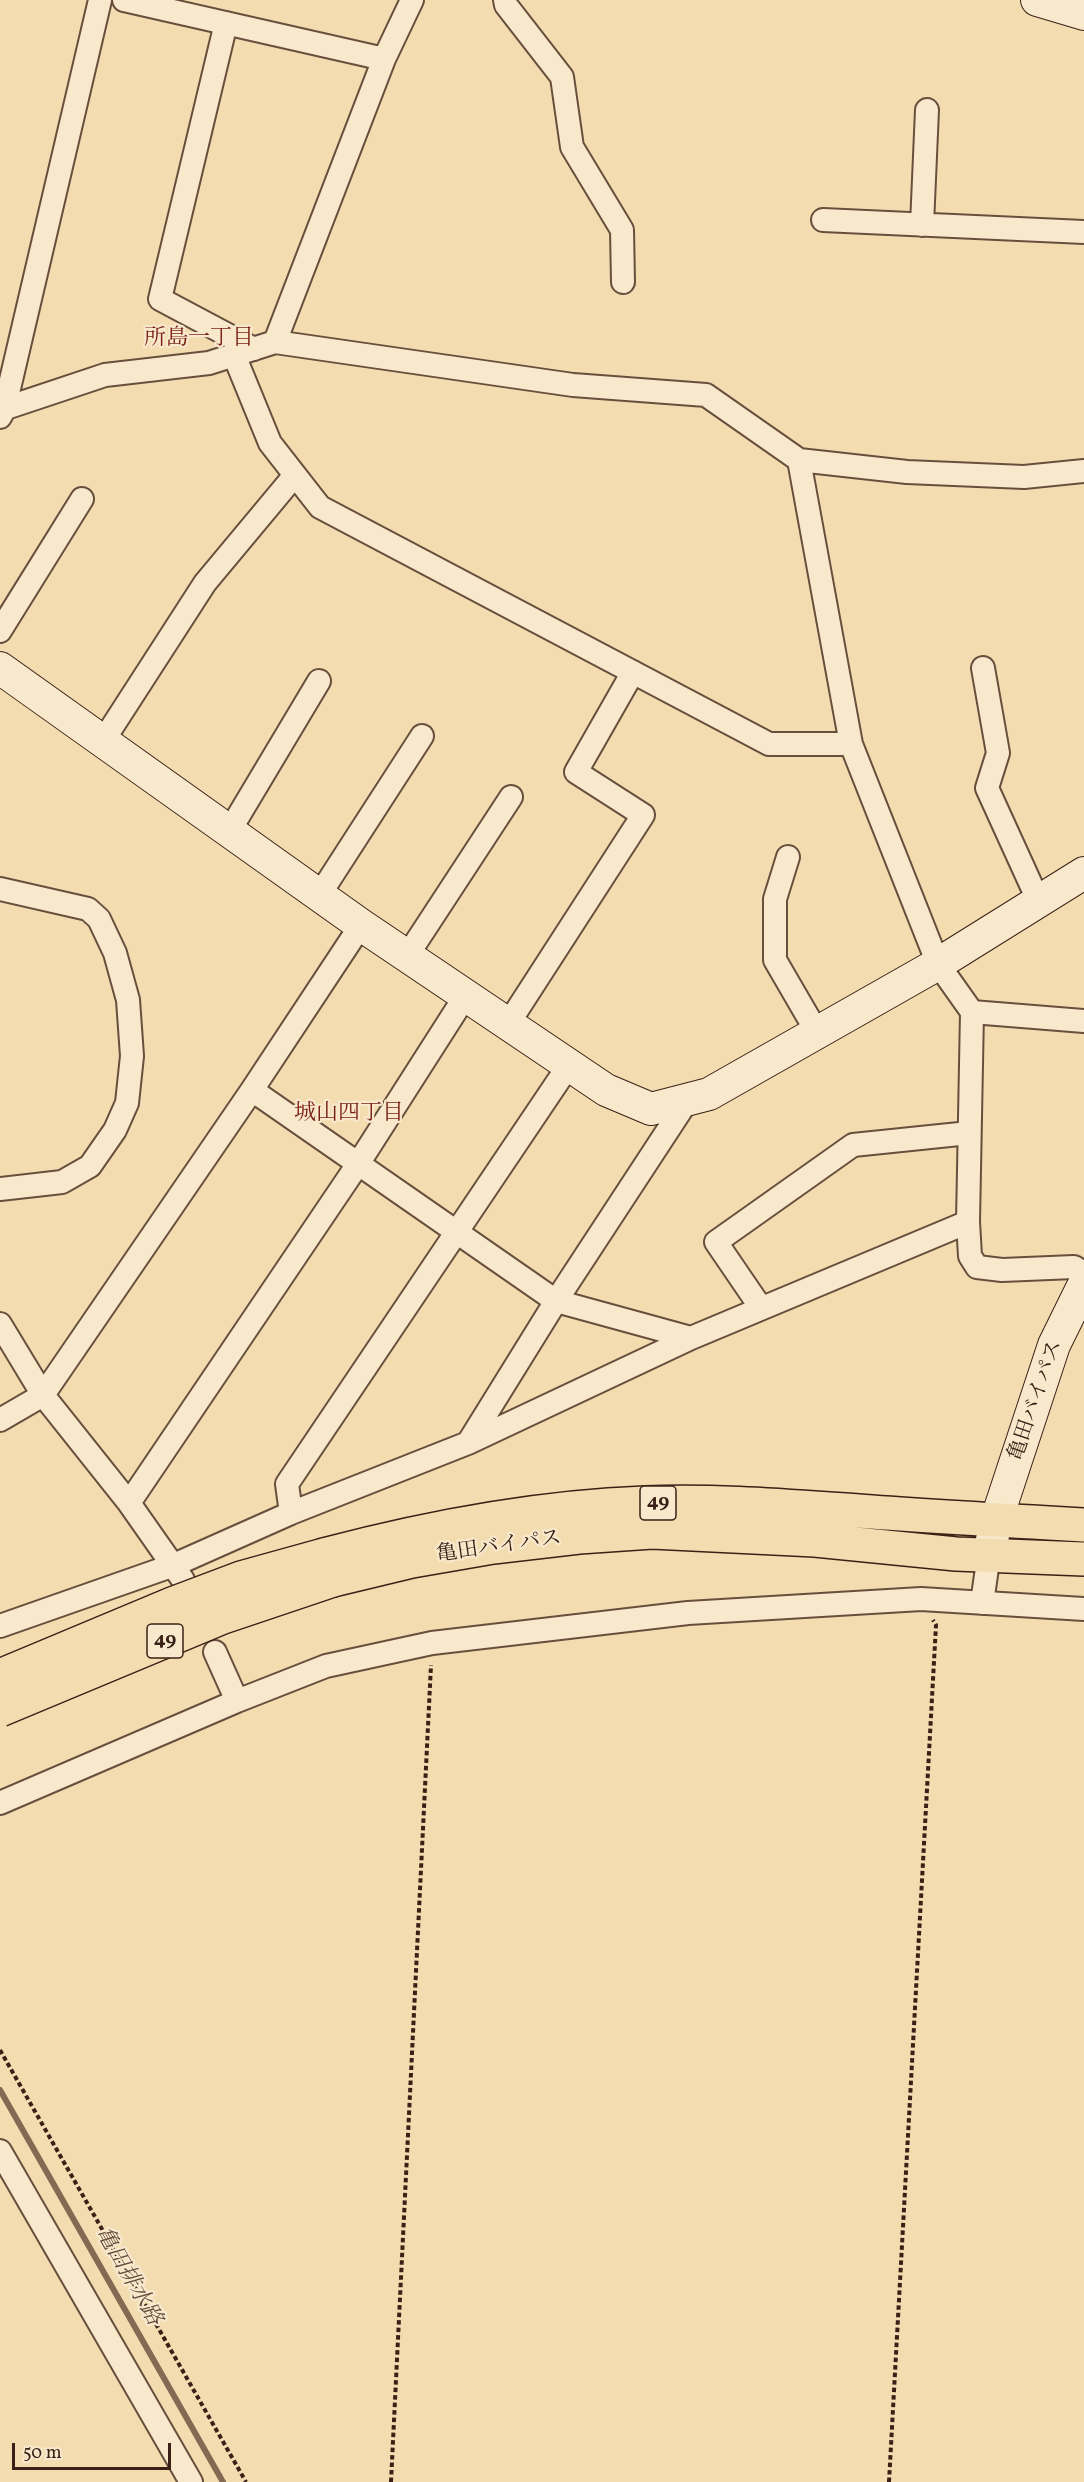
<!DOCTYPE html>
<meta charset="utf-8">
<style>
body{margin:0}
#map{position:relative;width:1084px;height:2482px;overflow:hidden;background:#f4dcb1;font-family:Vollkorn,serif}
canvas{display:block}
.scale{position:absolute;left:12px;top:2443px;width:159px;height:27px;box-sizing:border-box;border:3px solid #3a2016;border-top:0;padding-left:8px;font-size:18px;line-height:21px;white-space:nowrap;color:#3a2016;-webkit-text-stroke:4px #f8e8cc;paint-order:stroke}
</style>
<div id="map">
<canvas width="1084" height="2482"></canvas>
<div class="scale">50 m</div>
</div>
<script>
const c = document.querySelector('canvas').getContext('2d');
c.lineJoin = 'round';
function trace(path, color, width, dash) { c.strokeStyle = color; c.lineWidth = width; c.lineCap = dash ? 'butt' : 'round'; c.setLineDash(dash || []); c.stroke(path); }
function drawText(font, color, halo, rows, align = 'center') {
  c.font = font + ' Vollkorn,"Noto Serif JP",serif'; c.lineWidth = 4.5; c.setLineDash([]); c.textBaseline = 'middle'; c.strokeStyle = halo; c.fillStyle = color; for (const [text, x, y, turn = 0] of rows) {
    c.save(); c.translate(x, y); c.rotate((+turn || 0) * Math.PI / 180); c.textAlign = isNaN(turn) ? turn : align; if (halo) c.strokeText(text, 0, 0); c.fillText(text, 0, 0); c.restore();
  }
}
trace(new Path2D(`
 M0 2090 223 2482`), '#846a53', 6);
const street = new Path2D(`
 M124 0 384 59
 M505 0 506 5 562 77 572 147 622 230 623 282
 M226 23 160 299 254 349
 M823 220 1084 232
 M922 225 927 110
 M275 342 384 59 412 0
 M234 355 270 443 320 507 769 744H851
 M0 410 105 375 209 363 275 342 573 385 706 395 799 460 907 472 1024 477 1084 471
 M0 417 4 410 100 0
 M799 460 851 744 938 964 972 1012 968 1222 970 1256 977 1267 1002 1270 1074 1267 1084 1273
 M0 631 82 499
 M983 668 998 753 987 788 1038 900
 M103 741 205 583 295 475
 M230 830 319 681
 M788 857 775 899V960L818 1034
 M0 889 88 909 99 919 115 953 128 1000 132 1056 127 1103 115 1130 90 1166 62 1182 0 1189
 M320 894 422 736
 M407 956 511 797
 M972 1012 1084 1021
 M508 1024 643 815 576 772 633 672
 M252 1090 556 1301 691 1338
 M761 1308 716 1242 853 1145 969 1133
 M0 1324 43 1395 129 1503 183 1580
 M0 1420 43 1395 252 1090 361 925
 M468 1443 556 1301 687 1101
 M129 1503 358 1164 466 995
 M291 1513 287 1484 569 1065
 M982 1603 989 1554
 M0 1626 174 1565 291 1513 468 1443 691 1338 968 1222
 M215 1652 237 1701
 M0 1803 237 1701 326 1666 432 1643 688 1613 921 1599 1084 1609
 M0 2151 191 2482`);
const secondary = new Path2D(`
 M1037 0 1084 14
 M0 668 361 925 606 1090 651 1109 709 1094 938 964 1084 873
 M989 1554 996 1521 1054 1345 1084 1284`);
const highway = new Path2D(`
 M324 1555C430 1527 536 1507 645 1503 721 1500 796 1507 872 1512 942 1517 1013 1521 1084 1525
 M333 1580 412 1561 493 1547 579 1537 652 1532 815 1540 956 1554 1084 1559`);
trace(street, '#684f3d', 26);
trace(secondary, '#3a2016', 34);
trace(highway, '#3a2016', 36);
trace(new Path2D(`
 M0 2050 246 2482
 M391 2482 431 1665
 M889 2482 936 1625 933 1620`), '#3a2016', 4, [4.5, 3]);
trace(street, '#f8e8cc', 22);
trace(secondary, '#f8e8cc', 32);
trace(highway, '#f4dcb1', 33);
const highwayBridge = new Path2D(`
 M0 1676 172 1604 241 1578 324 1555
 M0 1710 223 1617 333 1580`);
trace(highwayBridge, '#3a2016', 36, []);
trace(highwayBridge, '#f4dcb1', 33);
for (const [x, y, w] of [
 [658,1503,36],
 [165,1641,36]
]) { const box = new Path2D(); box.roundRect(x - w / 2, y - 17, w, 34, 4.5); c.fillStyle = '#f8e8cc'; c.fill(box); trace(box, '#3a2016', 1.5); }
drawText('bold 20px', '#3a2016', null, [
 ["49",658,1503],
 ["49",165,1641]
]);
drawText('21px', '#3a2016', '#f8e8cc', [
 ["亀田バイパス",1037,1401,-71],
 ["亀田バイパス",499,1548,-8]
]);
drawText('22px', '#7a1f14', '#f8e8cc', [
 ["所島一丁目",199,340],
 ["城山四丁目",349,1115]
]);
drawText('italic 22px', '#654b3a', '#f8e8cc', [
 ["亀田排水路",127,2277,60]
]);
</script>
